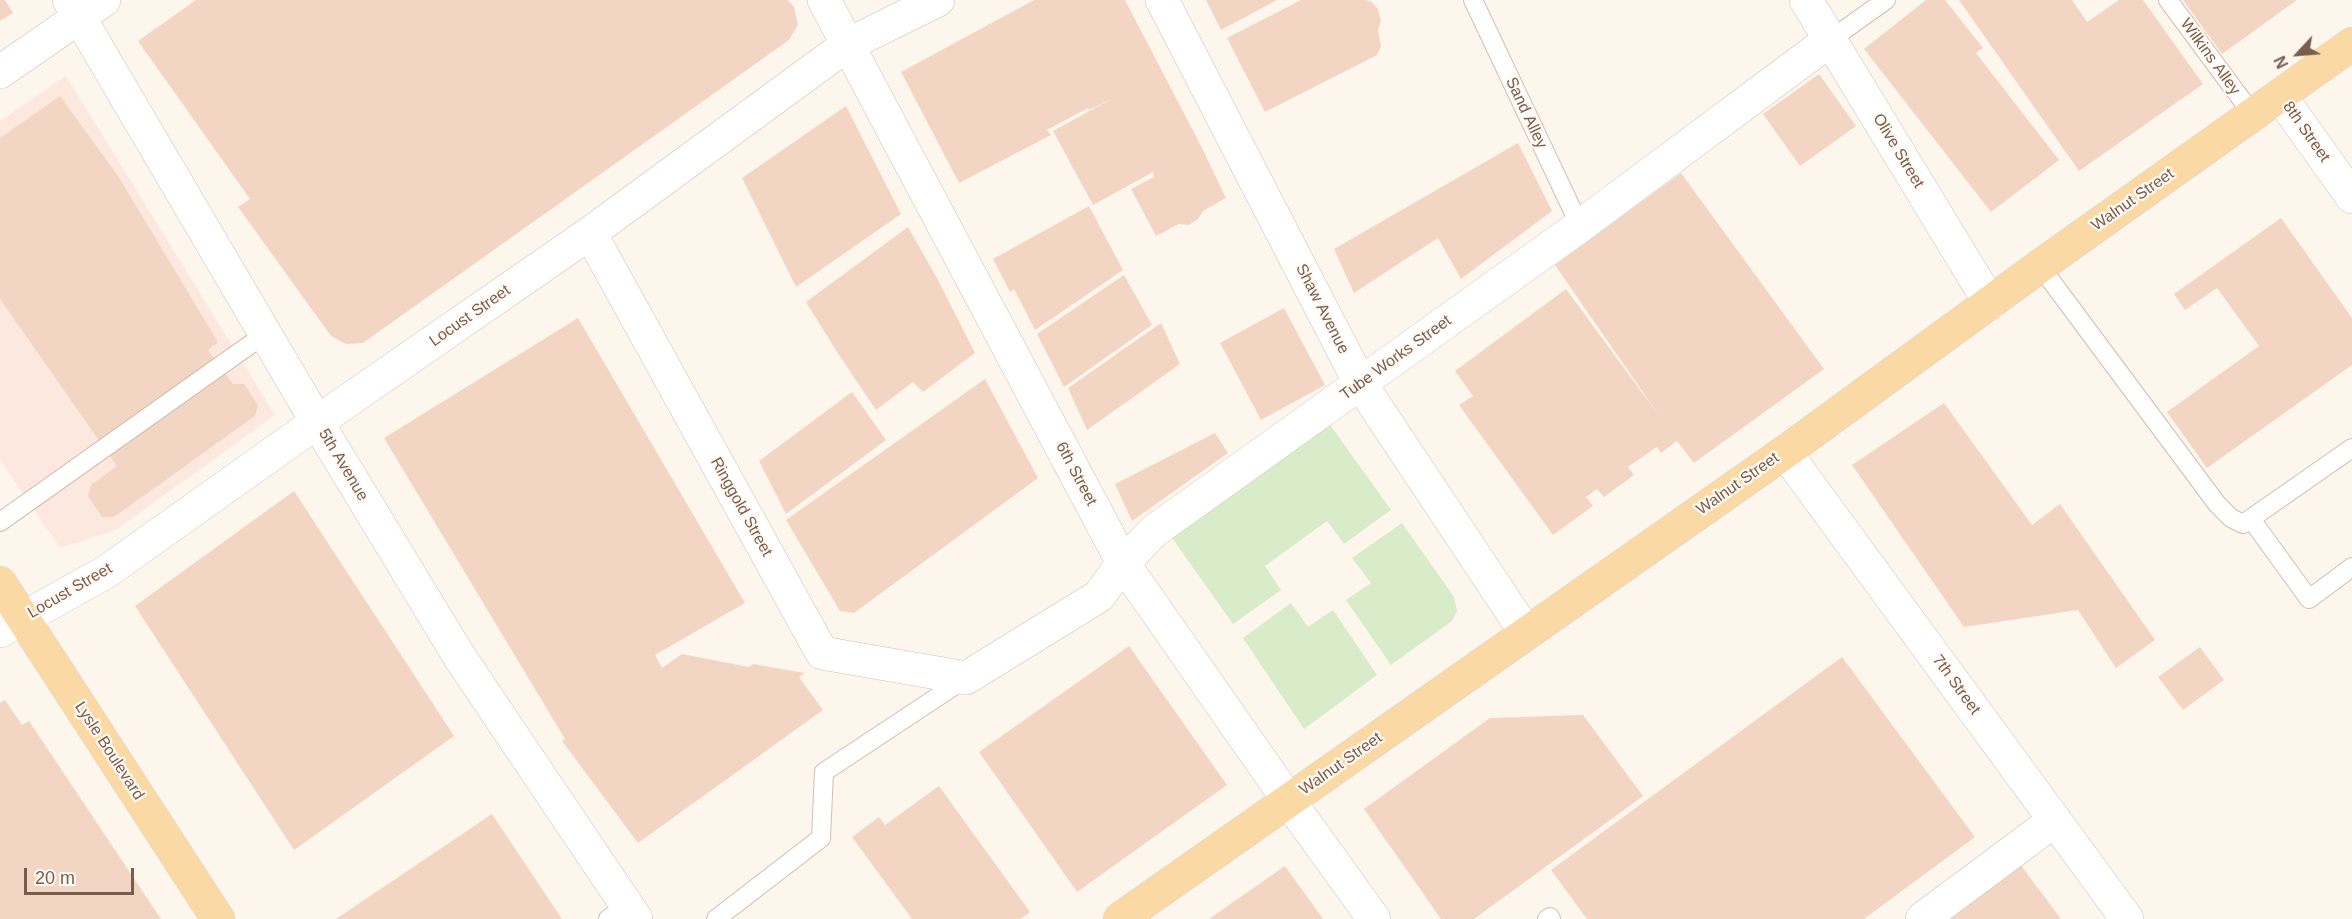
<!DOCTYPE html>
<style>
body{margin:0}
#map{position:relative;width:2352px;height:919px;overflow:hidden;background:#fdf6ec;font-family:Helvetica,sans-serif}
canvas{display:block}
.north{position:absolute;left:2268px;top:24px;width:60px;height:60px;-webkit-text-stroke:4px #fffaf3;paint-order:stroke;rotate:244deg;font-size:16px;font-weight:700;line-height:24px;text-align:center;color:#7a5c4d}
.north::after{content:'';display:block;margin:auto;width:21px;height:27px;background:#7a5c4d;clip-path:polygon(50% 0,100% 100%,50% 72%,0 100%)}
.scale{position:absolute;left:24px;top:868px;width:110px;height:27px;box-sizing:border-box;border:3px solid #7a5c4d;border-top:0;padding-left:8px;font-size:18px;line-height:21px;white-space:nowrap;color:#7a5c4d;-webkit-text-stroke:4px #fffaf3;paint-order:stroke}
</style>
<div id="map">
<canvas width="2352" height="919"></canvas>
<div class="north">N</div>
<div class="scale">20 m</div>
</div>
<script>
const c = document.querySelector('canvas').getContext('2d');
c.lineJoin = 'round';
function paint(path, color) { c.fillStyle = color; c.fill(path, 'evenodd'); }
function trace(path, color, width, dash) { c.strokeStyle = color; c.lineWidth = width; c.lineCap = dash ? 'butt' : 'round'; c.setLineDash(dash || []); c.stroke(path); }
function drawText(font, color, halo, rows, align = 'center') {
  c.font = font + ' Helvetica,sans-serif'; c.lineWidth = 4.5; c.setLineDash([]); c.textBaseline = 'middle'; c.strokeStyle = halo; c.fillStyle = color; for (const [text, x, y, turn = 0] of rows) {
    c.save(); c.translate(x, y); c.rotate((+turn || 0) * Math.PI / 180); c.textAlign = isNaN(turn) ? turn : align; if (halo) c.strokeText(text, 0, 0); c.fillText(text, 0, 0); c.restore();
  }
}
paint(new Path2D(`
 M66 76 275 415 116 530 60 548 0 460V121Z`), '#fde8e0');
paint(new Path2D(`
 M1328 422 1391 510 1344 544 1327 521 1265 566 1281 590 1233 624 1170 535Z
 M1402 523 1454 597 1457 611 1452 621 1391 665 1346 600 1371 583 1352 558Z
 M1291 603 1308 627 1333 610 1377 675 1304 729 1243 638Z`), '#d8ecc9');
paint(new Path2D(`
 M0 0H5L13 13 0 21Z
 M196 0H788L794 7 798 25 789 40 363 343 346 344 331 336 238 207 250 199 138 41Z
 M1034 0H1125L1201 146 1226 198 1203 211 1198 219 1189 225 1179 224 1156 236 1131 189 1154 177 1153 172 1093 205 1053 131 1115 97 1089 110 1088 108 1047 130 1051 135 959 183 901 72Z
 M1206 0H1277L1221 30Z
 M1301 0H1366L1372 2 1378 9 1381 21 1378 30 1381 46 1377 55 1265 112 1227 38Z
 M1926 0H1945L1983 48 1976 53 2059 160 1991 212 1864 49Z
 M1959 0H2072L2087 22 2119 0H2143L2203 84 2079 171Z
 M2183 0H2297L2222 54Z
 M1819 74 1856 126 1800 166 1763 114Z
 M60 96 118 176 218 342 208 350 233 384H244L258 405 255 416 114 517H102L88 496 91 485 117 466 0 299V138Z
 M846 106 901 214 796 287 742 178Z
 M1518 143 1552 211 1461 279 1438 238 1354 293 1334 249Z
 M1681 173 1824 369 1694 463 1677 441 1661 453 1657 447 1628 467 1634 475 1604 497 1597 489 1586 497 1593 506 1553 535 1459 405 1473 396 1455 371 1566 289 1660 417 1555 265Z
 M1089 206 1123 270 1035 330 1014 289 1010 292 993 259Z
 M2281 218 2352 318V365L2207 468 2167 412 2259 346 2217 288 2185 310 2174 294Z
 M908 227 938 280 975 353 923 392 913 382 876 410 837 352 806 302Z
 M1124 275 1152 325 1064 387 1037 334Z
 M1284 308 1325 385 1261 420 1220 343Z
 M578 318 745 603 655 655 662 668 682 654 749 667 753 664 805 673 799 677 823 710 638 843 562 741 565 739 384 438Z
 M1161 323 1180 364 1087 430 1068 388Z
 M985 379 1038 478 854 613 840 611 786 520Z
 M852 392 886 440 786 514 759 461Z
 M1944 403 2032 525 2060 504 2155 640 2116 668 2078 610 1964 627 1852 465Z
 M1215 433 1228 453 1132 521 1115 484Z
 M294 491 454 736 294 850 135 606Z
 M1129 646 1227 785 1077 892 979 752Z
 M2200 647 2224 680 2183 710 2158 677Z
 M1842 657 1975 837 1864 919H1587L1551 870Z
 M5 700 22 725 29 721 161 919H0V703Z
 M1583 715 1643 796 1474 919H1441L1364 809 1490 718Z
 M939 786 1030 912 1021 919H912L852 837 879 817 885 825Z
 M492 814 562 919H336Z
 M2020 864 2061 919H1948Z
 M1285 866 1323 919H1209Z`), '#f3d5c3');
const lane = new Path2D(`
 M1473 0 1580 226
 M2168 0 2253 115
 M1830 40 1886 0
 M2040 266 2217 504 2231 518 2243 524 2352 448
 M2251 519 2309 599 2352 567
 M0 522 265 334
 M608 919 627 906
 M716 919 821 838 824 772 966 678
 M1547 919 1550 917 1551 919`);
const street = new Path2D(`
 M69 0 317 422 459 656 636 919
 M824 0 1123 563 1289 801 1374 919
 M1162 0 1360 383 1526 633
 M1806 0 1990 303
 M0 72 104 0
 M2280 96 2352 197
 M590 233 822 653 966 678 1099 596 1123 563 1154 531 1580 226 1830 40
 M1785 452 2127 919
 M0 631 106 572 317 422 590 233 847 45 938 0
 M1922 919 2055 820`);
const primary = new Path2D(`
 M0 583 218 919
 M1120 919 1785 452 2040 266 2352 44`);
trace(lane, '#d1beb0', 20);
trace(street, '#d1beb0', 34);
trace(primary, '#dad1cd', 34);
trace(lane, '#fff', 18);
trace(street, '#fff', 33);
trace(primary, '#fbd9a5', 33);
drawText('16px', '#7a5c4d', '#fffaf3', [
 ["Wilkins Alley",2210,57,54],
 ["Sand Alley",1526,113,65],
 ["8th Street",2306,132,55],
 ["Olive Street",1898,151,59],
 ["Walnut Street",2133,200,-35],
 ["Shaw Avenue",1322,309,63],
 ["Locust Street",470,316,-35],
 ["Tube Works Street",1396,358,-36],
 ["5th Avenue",343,465,59],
 ["6th Street",1076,474,62],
 ["Walnut Street",1738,484,-35],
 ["Ringgold Street",741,507,61],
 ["Locust Street",70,591,-30],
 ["7th Street",1956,685,54],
 ["Lysle Boulevard",109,751,57],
 ["Walnut Street",1341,764,-35]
]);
</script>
